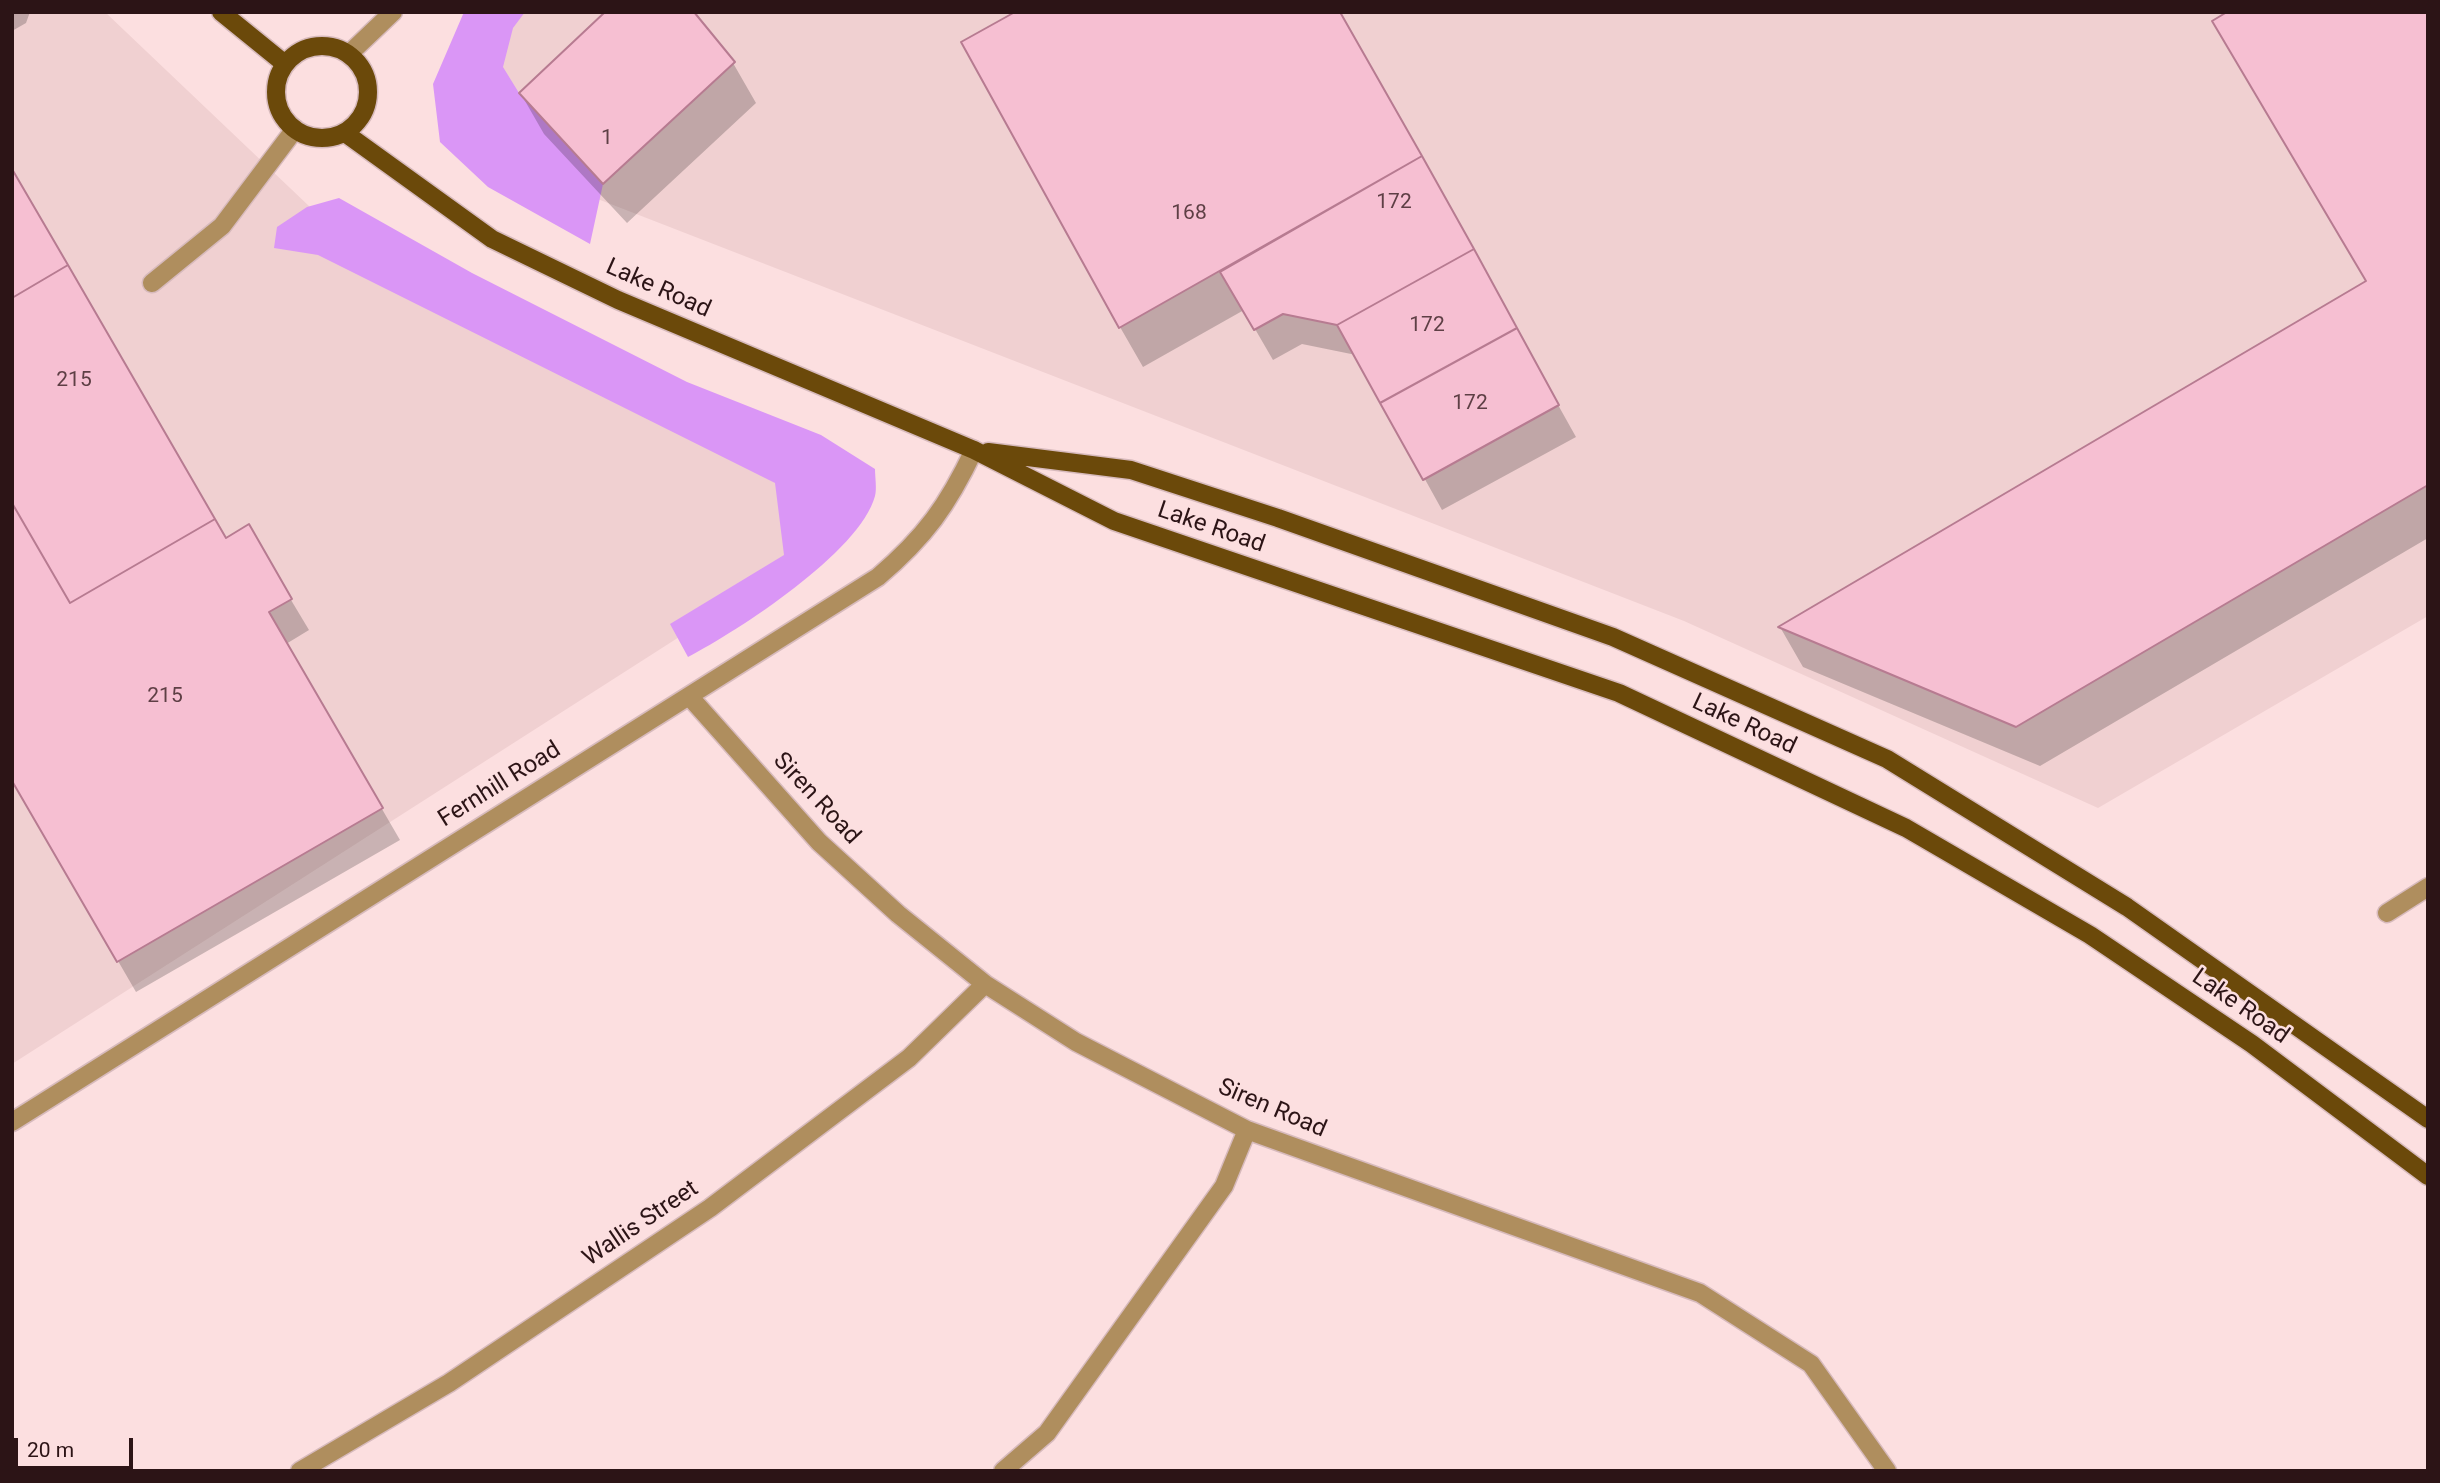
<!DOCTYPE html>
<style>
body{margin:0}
#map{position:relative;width:2440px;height:1483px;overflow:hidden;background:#fcdfe0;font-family:Roboto,sans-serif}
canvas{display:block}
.frame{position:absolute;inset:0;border:14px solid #2c1416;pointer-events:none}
.scale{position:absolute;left:14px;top:1438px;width:119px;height:32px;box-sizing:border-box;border:4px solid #2c1416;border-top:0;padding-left:9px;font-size:21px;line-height:24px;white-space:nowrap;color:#2c1416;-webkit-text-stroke:5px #fcdfe0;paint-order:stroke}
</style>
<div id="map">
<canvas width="2440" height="1483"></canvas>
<div class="frame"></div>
<div class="scale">20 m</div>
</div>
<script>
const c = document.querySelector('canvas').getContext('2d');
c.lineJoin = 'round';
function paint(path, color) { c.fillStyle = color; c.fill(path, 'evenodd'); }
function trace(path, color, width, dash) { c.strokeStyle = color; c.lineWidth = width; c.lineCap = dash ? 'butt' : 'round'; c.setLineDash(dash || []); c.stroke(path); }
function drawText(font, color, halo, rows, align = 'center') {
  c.font = font + ' Roboto,sans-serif'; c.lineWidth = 5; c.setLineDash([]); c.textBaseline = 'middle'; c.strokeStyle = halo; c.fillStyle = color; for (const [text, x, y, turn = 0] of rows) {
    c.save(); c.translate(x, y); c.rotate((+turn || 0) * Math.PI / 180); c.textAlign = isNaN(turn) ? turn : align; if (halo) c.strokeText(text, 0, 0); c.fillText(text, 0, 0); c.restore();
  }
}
paint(new Path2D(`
 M12 12H105L351 246 835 480 837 536 12 1064Z
 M492 12H2428V616L2098 808 1684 621 559 184 505 154Z`), '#f0d0d1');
paint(new Path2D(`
 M464 12H525L513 28 503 67 519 93 603 184 590 244 488 187 440 142 433 84Z
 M339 198 472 273 687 382 821 435 875 469C875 477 877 489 875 496 860 552 738 631 688 657L670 624 784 555 775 483 318 255 274 248 277 227 307 207Z`), '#da96f6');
paint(new Path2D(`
 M12 12H30L26 23 12 31Z
 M1338 12 1576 437 1442 510 1356 355 1302 344 1273 360 1244 310 1143 367 1120 327Z
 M2428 12V538L2040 766 1803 667 1780 627 2368 282Z
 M733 63 756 103 627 223 544 134 521 94Z
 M225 540 291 600 309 630 286 644 400 840 136 992 12 778Z`), '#0003');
const building = new Path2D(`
 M605 12H694L735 62 603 184 519 93Z
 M1015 12H1340L1422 156 1119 328 961 42Z
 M2227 12H2428V485L2016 727 1778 627 2366 281 2212 21Z
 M1422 156 1474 249 1337 325 1283 314 1254 330 1220 272Z
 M12 169 68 265 12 298Z
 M1474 249 1517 328 1380 403 1337 325Z
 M68 265 215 519 70 603 12 503V298Z
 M1517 328 1559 405 1423 480 1380 403Z
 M12 503 70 603 215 519 226 538 249 524 292 599 269 612 383 808 117 962 12 781Z`);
paint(building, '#f6bfd2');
trace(building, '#b77b91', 2);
const minor = new Path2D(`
 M349 54 393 12
 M152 283 222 226 295 129
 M689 696 819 842 898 914 985 984 1076 1042 1247 1130 1700 1293 1811 1364 1887 1471
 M2387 913 2428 887
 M12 1122 878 577C925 537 948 505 974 450
 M300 1471 449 1383 710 1208 909 1058 985 984
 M1003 1471 1047 1433 1224 1186 1247 1130`);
const major = new Path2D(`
 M221 12 285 64
 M276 92a46 46 0 1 1 92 0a46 46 0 1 1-92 0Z
 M345 133 492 239 618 300 974 450 1114 521 1619 693 1906 828 2090 935 2252 1044 2428 1176
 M988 452 1131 470 1278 518 1613 637 1887 759 2127 907 2428 1119`);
trace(minor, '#d7babc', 21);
trace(major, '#d7babc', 21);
trace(minor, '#af8e5e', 18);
trace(major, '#6b490a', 18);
drawText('21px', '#5e3f45', null, [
 ["1",607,139],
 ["172",1394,203],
 ["168",1189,214],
 ["172",1427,326],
 ["215",74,381],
 ["172",1470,404],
 ["215",165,697]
]);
drawText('24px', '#2c1416', '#fcdfe0', [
 ["Lake Road",658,289,24],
 ["Lake Road",1211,528,19],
 ["Lake Road",1744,725,25],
 ["Fernhill Road",500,785,-32],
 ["Siren Road",816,799,47],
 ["Lake Road",2240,1007,35],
 ["Siren Road",1272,1109,23],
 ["Wallis Street",641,1224,-34]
]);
</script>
